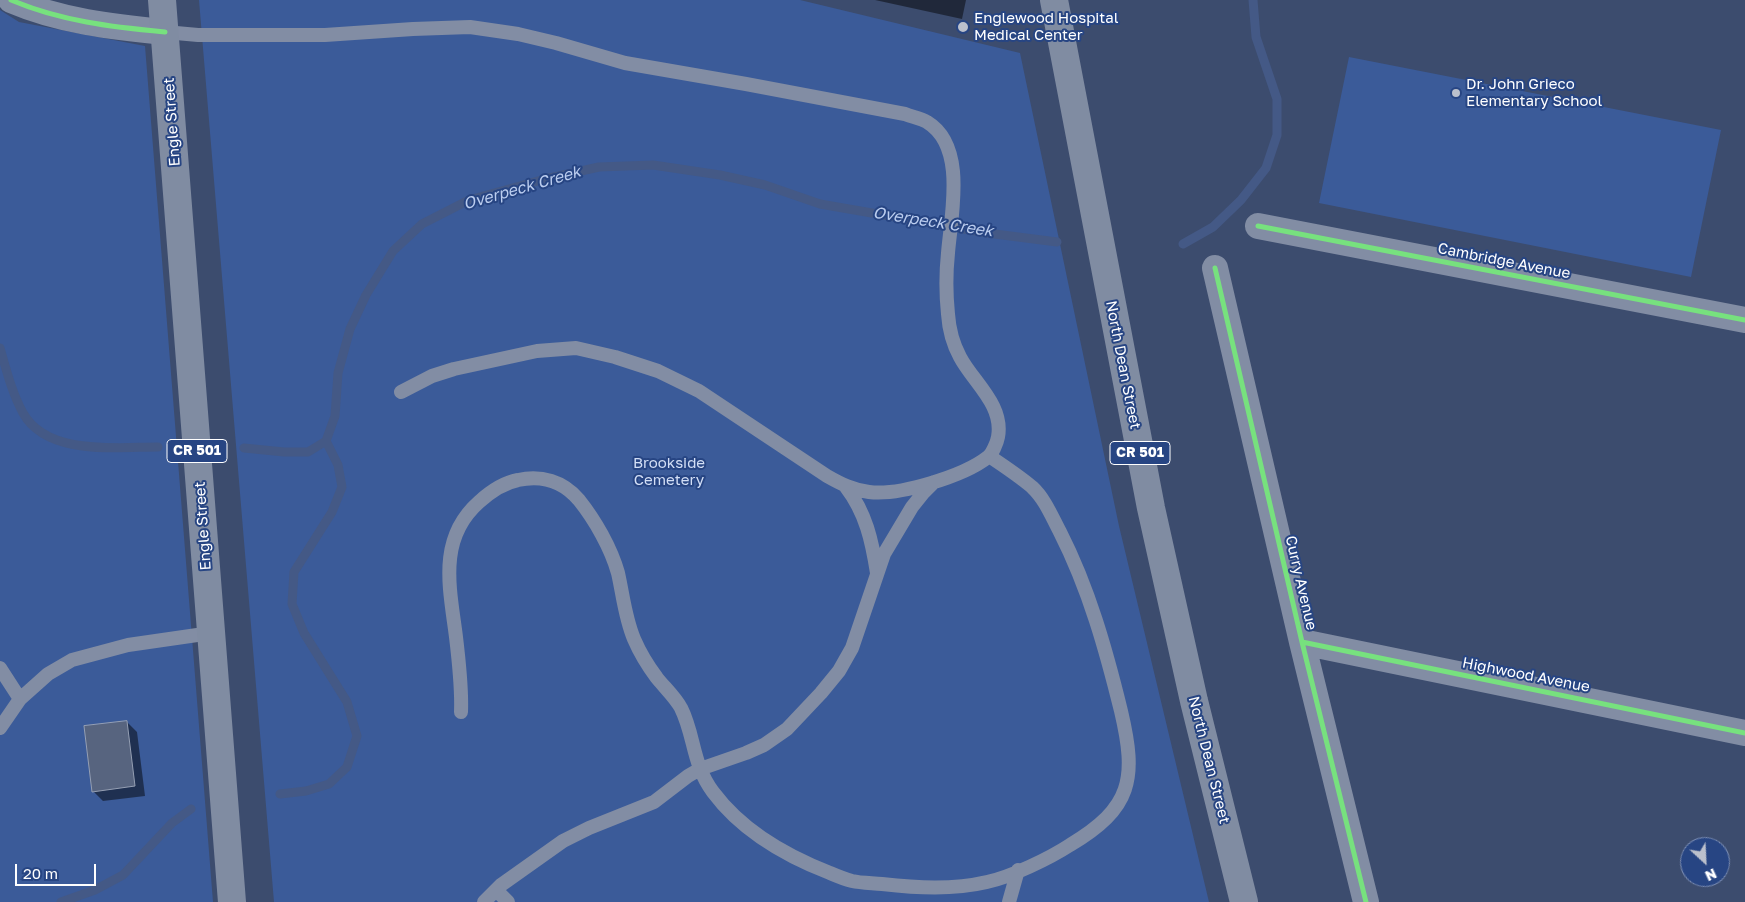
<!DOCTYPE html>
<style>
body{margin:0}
#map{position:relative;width:1745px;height:902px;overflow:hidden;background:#3c4c6e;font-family:"Golos Text",sans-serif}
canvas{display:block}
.north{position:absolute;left:1680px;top:837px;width:50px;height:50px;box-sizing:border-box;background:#274583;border:1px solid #7d8fb5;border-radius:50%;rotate:155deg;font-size:14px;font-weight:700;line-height:20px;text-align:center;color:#fff}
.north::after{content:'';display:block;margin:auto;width:18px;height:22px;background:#bbc0cc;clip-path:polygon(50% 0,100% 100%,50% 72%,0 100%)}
.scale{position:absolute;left:15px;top:864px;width:81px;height:22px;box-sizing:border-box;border:2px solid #fff;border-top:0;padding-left:6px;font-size:15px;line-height:18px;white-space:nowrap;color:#fff;-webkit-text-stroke:4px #274583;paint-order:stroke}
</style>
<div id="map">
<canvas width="1745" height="902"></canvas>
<div class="north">N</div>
<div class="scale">20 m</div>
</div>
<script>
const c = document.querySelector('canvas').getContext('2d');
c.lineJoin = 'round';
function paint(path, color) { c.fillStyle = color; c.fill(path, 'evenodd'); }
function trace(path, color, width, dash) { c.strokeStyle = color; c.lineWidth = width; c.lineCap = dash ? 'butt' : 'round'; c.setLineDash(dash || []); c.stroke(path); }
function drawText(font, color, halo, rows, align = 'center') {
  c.font = font + ' "Golos Text",sans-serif'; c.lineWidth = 4; c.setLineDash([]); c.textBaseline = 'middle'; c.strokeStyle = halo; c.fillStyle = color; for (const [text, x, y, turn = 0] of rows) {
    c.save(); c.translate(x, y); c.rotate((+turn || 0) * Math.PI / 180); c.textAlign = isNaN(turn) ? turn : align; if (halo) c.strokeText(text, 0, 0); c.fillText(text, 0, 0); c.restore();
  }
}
paint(new Path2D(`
 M199 0H800L1020 53 1119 526 1209 902H274Z
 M0 10 19 22 145 46 213 902H0Z
 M1349 57 1721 130 1691 277 1319 203Z`), '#3b5b99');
paint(new Path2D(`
 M875 0H966L962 19Z
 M127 722 137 732 145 796 103 801 93 791Z`), '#0007');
trace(new Path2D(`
 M1183 244 1213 227 1241 200 1266 168 1277 135V99L1256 37 1253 0
 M0 348C6 369 12 393 23 413 47 456 116 447 158 447
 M244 448 284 452H308L326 441
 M280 794 306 791 329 784 347 767 357 736 347 702 304 633 292 604 294 572 332 512 342 487 338 465 326 441 335 416 338 373 350 329 366 295 393 251 422 224 469 200 545 179 599 167 653 165 720 175 765 185 820 204 987 233 1057 242
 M61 902 95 890 123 875 172 823 191 809`), '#445986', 9);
const building = new Path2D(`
 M127 721 135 786 92 792 84 726Z`);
paint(building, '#57647f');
trace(building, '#959fb3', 1);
trace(new Path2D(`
 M165 32 198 35H325L413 29 470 27 518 34 556 43 625 63 746 84 905 114C912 117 921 118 927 122 967 146 951 215 948 253 946 272 946 295 948 314 949 329 953 344 960 357 973 382 1004 405 998 437 997 443 992 454 988 457 964 476 899 496 869 492 853 490 841 484 827 476L699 391 658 371 615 357 576 348 537 351 454 369 432 376 401 392
 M846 487C866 513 872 541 877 573
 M0 668 20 699
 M461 712C462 687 459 662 456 637 450 589 437 539 479 502 490 492 502 483 518 480 541 475 563 481 579 500 595 520 611 548 618 573 623 595 625 618 634 639 640 653 648 666 657 678 665 688 675 697 681 708 695 736 692 764 713 792 742 831 786 856 830 873 837 876 844 879 852 881 861 883 872 883 882 884 917 888 953 890 987 882 1011 877 1050 858 1070 845 1132 808 1137 779 1121 711 1106 650 1089 589 1060 532 1052 517 1045 499 1032 487 1019 476 1004 466 989 456
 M0 728 20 699 48 674 72 660 128 645 211 633
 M496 890 508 902
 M484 902 501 885 563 841 589 828 654 802 688 776 700 769 746 753 764 745 787 729 821 693 839 671 852 648 884 554 912 507 924 492 934 482
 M1009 902 1018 870`), '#828da4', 14);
trace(new Path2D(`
 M11 0C60 21 112 27 165 32
 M1258 226 1745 320
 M1215 268 1302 642 1366 902
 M1302 642 1745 733`), '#828da4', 26);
trace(new Path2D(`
 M162 0 232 902
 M1054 0 1151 508 1194 701 1244 902`), '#808ca2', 28);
trace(new Path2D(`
 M11 0C60 21 112 27 165 32
 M1258 226 1745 320
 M1215 268 1302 642 1366 902
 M1302 642 1745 733`), '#77e17e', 5);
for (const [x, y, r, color] of [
 [963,27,6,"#bbc0cc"],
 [1456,93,5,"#bbc0cc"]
]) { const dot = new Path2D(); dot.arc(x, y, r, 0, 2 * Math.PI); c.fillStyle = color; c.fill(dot); trace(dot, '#274583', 2); }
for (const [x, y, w] of [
 [197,451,60],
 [1140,453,60]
]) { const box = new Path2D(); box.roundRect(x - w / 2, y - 11.5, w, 23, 4); c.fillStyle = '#274583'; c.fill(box); trace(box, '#fff', 1); }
drawText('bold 14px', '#fff', null, [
 ["CR 501",197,451],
 ["CR 501",1140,453]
]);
drawText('15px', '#fff', '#274583', [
 ["Englewood Hospital",974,18],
 ["Medical Center",974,35],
 ["Dr. John Grieco",1466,84],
 ["Elementary School",1466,101]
], 'left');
drawText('15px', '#fff', '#274583', [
 ["Engle Street",172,122,-94],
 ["Cambridge Avenue",1504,261,11],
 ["North Dean Street",1123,365,79],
 ["Engle Street",203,526,-94],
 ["Curry Avenue",1301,583,77],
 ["Highwood Avenue",1526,675,11],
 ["North Dean Street",1209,760,76]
]);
drawText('15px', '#d3dff6', '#274583', [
 ["Brookside",669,463],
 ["Cemetery",669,480]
]);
drawText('italic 16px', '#bbcdef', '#274583', [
 ["Overpeck Creek",522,188,-16],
 ["Overpeck Creek",933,222,9]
]);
</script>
